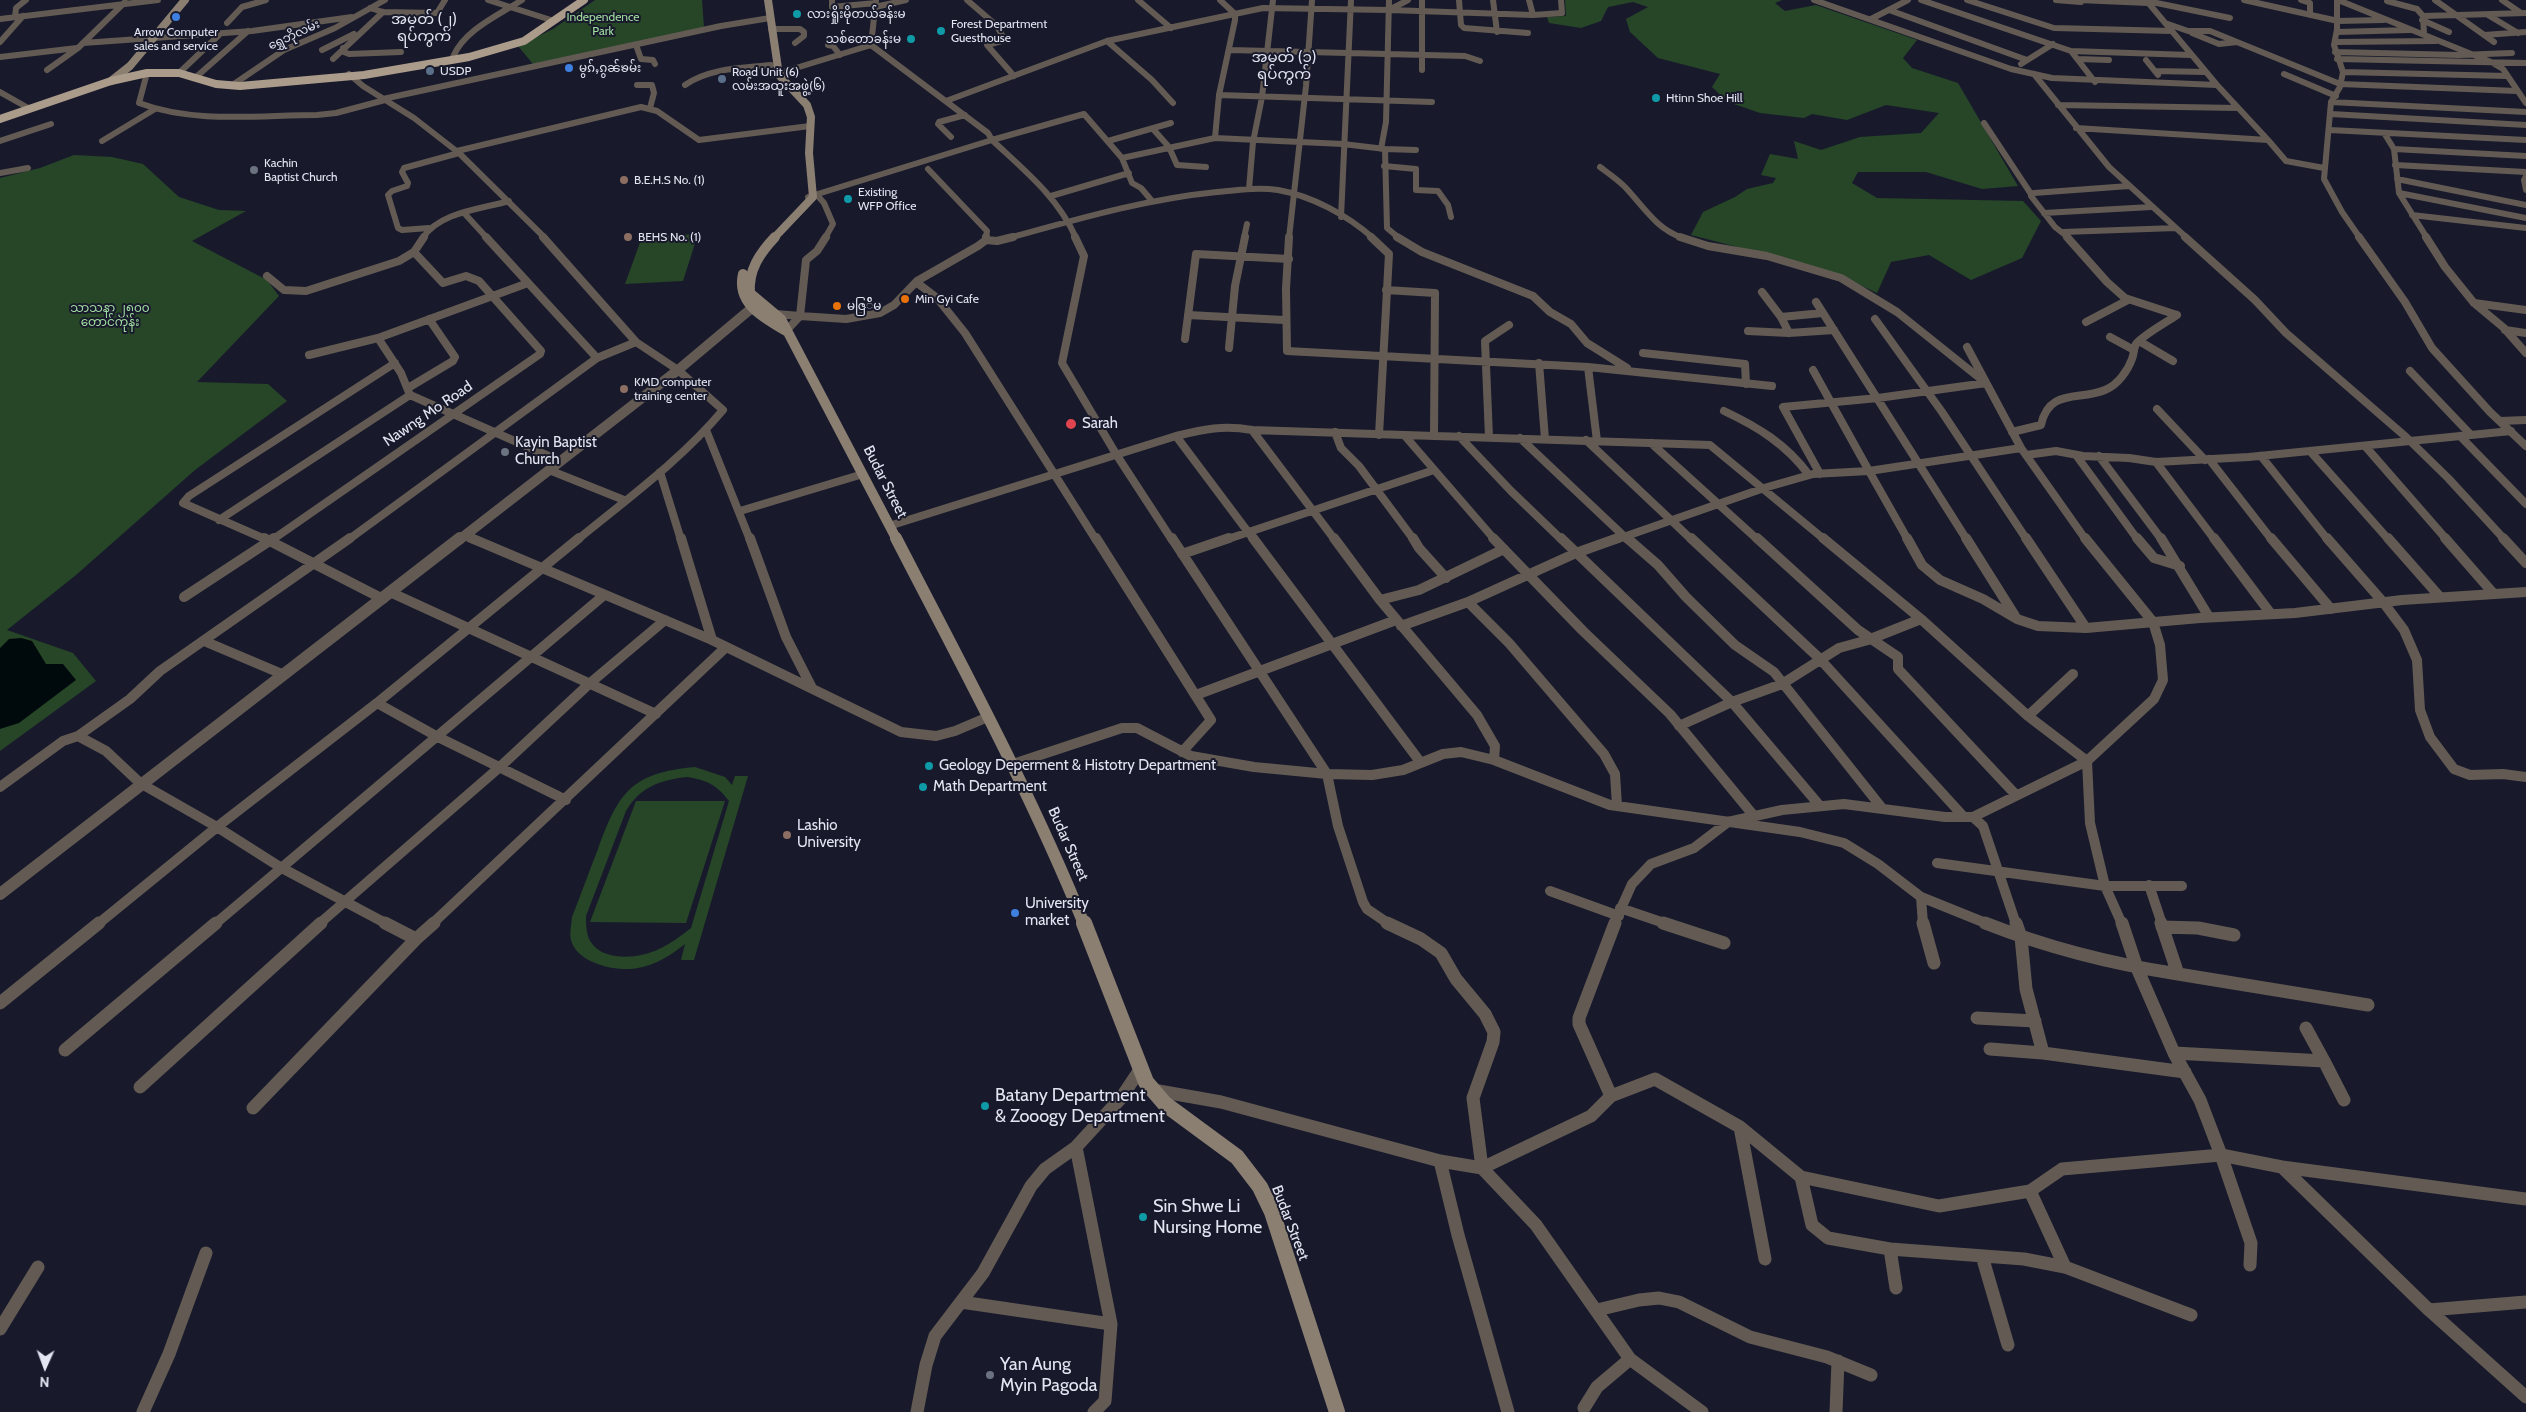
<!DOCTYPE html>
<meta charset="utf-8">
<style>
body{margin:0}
#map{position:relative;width:2526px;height:1412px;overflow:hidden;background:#181a2c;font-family:Cabin,sans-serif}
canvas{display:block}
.north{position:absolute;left:20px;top:1342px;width:50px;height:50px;-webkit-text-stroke:4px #181a2c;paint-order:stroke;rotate:182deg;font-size:14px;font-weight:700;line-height:20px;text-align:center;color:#e3e5f2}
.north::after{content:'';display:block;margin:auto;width:18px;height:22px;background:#e3e5f2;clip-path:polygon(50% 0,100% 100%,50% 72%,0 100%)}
</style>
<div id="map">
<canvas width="2526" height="1412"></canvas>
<div class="north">N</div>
</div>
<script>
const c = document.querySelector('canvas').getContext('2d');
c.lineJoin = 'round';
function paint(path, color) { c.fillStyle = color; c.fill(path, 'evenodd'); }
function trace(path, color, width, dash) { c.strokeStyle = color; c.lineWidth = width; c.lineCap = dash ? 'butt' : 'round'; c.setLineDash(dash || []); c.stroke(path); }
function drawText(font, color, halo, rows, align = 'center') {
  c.font = font + ' Cabin,"Noto Sans Myanmar",sans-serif'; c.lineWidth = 4; c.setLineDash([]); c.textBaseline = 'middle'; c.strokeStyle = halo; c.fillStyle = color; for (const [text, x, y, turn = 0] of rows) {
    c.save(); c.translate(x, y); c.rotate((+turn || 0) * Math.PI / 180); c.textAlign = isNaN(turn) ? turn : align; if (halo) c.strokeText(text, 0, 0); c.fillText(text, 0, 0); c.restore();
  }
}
paint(new Path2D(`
 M595 0H702L704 28 533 64 518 46 553 29Z
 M1565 0H1782L1775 3 1785 11 1816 5 1917 40 1903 58 1912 68 1958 83 2018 186 1982 189 1926 172H1858L1852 183 1877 198 2023 201 2041 221 2022 258 1971 280 1929 255 1891 262 1877 293 1830 271 1691 235 1703 212 1735 197 1747 189 1773 183 1776 178 1761 175 1770 154 1798 159 1794 141 1821 150 1860 137 1921 133 1939 113 1886 105 1847 120 1812 114 1804 118 1760 113 1728 102 1712 87 1720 74 1658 58 1630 32 1626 19 1648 7 1633 2 1608 7 1601 21 1581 28 1549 23 1547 17 1566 16Z
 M74 155 112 157 143 164 179 197 219 210 246 211 192 241 267 280 279 296 197 382 268 384 287 401 195 470 76 575 7 630 73 653 96 681 0 751V178L40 168Z
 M698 234 683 281 625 284 642 237Z
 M695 767 725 777 732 785 735 776H748L694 960H681L685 944C671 955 656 965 638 968 619 972 585 965 574 947 568 938 571 928 572 917 581 894 589 872 598 849 619 792 631 773 695 767ZM687 777C707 780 717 785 729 801L691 928C681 936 670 944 659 949 641 958 608 962 593 945 586 937 586 926 586 916L626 811C640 787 660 780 687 777Z
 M636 801H725L686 923 590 922Z`), '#264627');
paint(new Path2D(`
 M21 638 32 641 46 664H63L76 680 19 723 0 729V648L9 639Z`), '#000a0d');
trace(new Path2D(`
 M488 0 554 21
 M832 0V7L876 3
 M967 0 996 25 1005 40 987 45 1014 76
 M1138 0 1171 28
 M1220 0 1235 14V20L1219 95 1215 138 1343 144 1385 149 1387 228 1399 238
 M1422 0V70
 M1459 0 1461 25 1464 28 1528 33
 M1493 0 1497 32
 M1814 0 2011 69 2052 78 2217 85 2146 0
 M1921 0 2071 51 2095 82
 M1967 0 2054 28 2172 31
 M2056 0 2081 2
 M2079 0 2148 3
 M2244 0 2338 21 2383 20
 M2301 0 2310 3V15
 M2337 0V29L2334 45 2343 72 2340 87 2331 102 2324 179 2342 212 2360 238
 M2338 0 2491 62 2503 69 2526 103
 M2435 0 2494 42
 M2502 0 2521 13
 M2147 1 2230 18
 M2387 1 2417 9 2423 16
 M875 7 906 0
 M370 8 383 12 437 13 445 0
 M1390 10 1533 15 1529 0
 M1889 10 2027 60
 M1533 15 1562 13 1561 0
 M2488 15 2518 33
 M15 17 16 8 26 0
 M0 19 158 0
 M1871 19 1908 0
 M2422 20 2449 32
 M227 23 242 7 266 0
 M2165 23 2188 31H2210L2340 84 2517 91
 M771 29H800L804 32V36L795 43
 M2337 32 2410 30
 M2192 33 2219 44 2237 42
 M2424 34 2423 16 2526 13
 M2484 35 2526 32
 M1107 41 1152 80 1173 103
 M0 42 23 16
 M2335 42 2436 41
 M83 43 252 31 352 17
 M636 45 641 59 653 60 655 64
 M828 45 833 46 840 55
 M343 48 344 52 349 54 401 52
 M322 50 354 34
 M1230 50 1465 56 1480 61
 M2071 51 2190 55
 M2335 52 2459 55 2512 53
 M0 57 77 48
 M453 57C464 30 499 15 522 0
 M333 59 383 12
 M2078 59 2109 60
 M2337 59 2526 63
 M2146 60 2158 75
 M2021 64 2053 44
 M47 70 78 48 125 2
 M2155 71 2205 72
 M2343 72 2507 76
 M147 73 139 103C195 124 259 115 317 115L336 113 385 100
 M179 73 219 35
 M349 74 363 86 414 118 459 153 545 238
 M2034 74 2109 167 2187 238
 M2284 74 2336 96
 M773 75 871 45 876 0
 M195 78 248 31
 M637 85H652L654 93 650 108
 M685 85C709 68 743 68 771 65
 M231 86 284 50 335 28 385 0
 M0 92 30 109
 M1219 95 1432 102
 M383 99 721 26 770 18
 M946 101 1107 41 1263 8 1389 10 1408 0
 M2331 102 2526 112
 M2058 105 2238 108
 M2331 114 2526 125
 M1984 123 2031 194
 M2076 128 2268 140 2217 85
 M1153 129 1169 147 1177 165 1206 167
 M2330 130 2526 140
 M2384 133 2394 149 2399 193 2427 238
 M951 137 938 124 939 122 965 115
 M2268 140 2286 161 2324 168
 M0 141 51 124
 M102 141 155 109
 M1108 141 1171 123
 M1381 149 1386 122 1389 0
 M1385 149 1416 150
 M2394 149 2526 156
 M457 151 641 107 657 111 699 140 810 126
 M1122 158 1215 138
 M2395 165 2526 172
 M1384 166 1416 169V190L1438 191 1448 205 1451 217
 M1600 167C1608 173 1617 179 1625 187 1644 207 1656 229 1683 238
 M928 169 987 231 986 238
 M0 173 28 168
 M2526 176 2524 180 2526 190
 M2397 179 2526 205
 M1249 189 1253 142 1262 97 1273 0
 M2399 193 2526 218
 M817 195 824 203 833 224 825 238
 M1051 196 1129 173
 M808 197 992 140 988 133 871 45
 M2044 213 2151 207
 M465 214 487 238
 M2412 215 2526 228
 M1341 217 1351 0
 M429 228 402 230 398 228 388 195 392 191 407 186 408 183 402 172 404 168 459 153
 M2063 232 2176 228
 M423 238C439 212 482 209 509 201
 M1009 238C1078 219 1146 199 1217 192 1237 190 1258 187 1278 190 1312 196 1347 215 1373 238
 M1076 238C1058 197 1024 170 992 140L1084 114 1122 158 1132 183 1141 188 1152 201
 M1244 238 1247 224
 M1289 238 1306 86 1312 0
 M2069 238 2055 227 2031 196 2034 193 2129 186`), '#635b53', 6);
trace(new Path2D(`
 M543 237 636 342 678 370 723 410C681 460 627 499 577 540
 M826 237 817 251 806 260 800 316 846 319 880 313 894 305 917 281 978 246 986 240V237
 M1075 237 1084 256 1062 363 1116 454 1172 540
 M1289 237 1286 289 1287 351 1588 367 1772 386
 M1371 237 1389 254 1379 435
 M1397 237 1422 252 1533 296 1550 312 1571 324 1587 343 1627 368
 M1680 237 1708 246 1767 256 1841 278 1897 312 1982 380
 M2067 237 2107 282 2125 298 2177 315
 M2185 237 2255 300 2286 333 2406 437 2448 478 2505 540
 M2359 237 2405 302 2432 348 2490 412 2526 446
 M2426 237 2445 267 2474 303 2504 328 2526 353
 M986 240 997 241 1013 237
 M267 276 284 290 306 291 399 261 414 252 424 237
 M916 282 937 298 965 333 1096 540
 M1386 290 1435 293 1434 435
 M1762 292 1781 317 1789 333
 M1816 302 1967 540
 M2474 303 2526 310
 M776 314 800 316 786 331
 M1188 315 1284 320
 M1781 317 1823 313
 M1875 319 1942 412 2027 540
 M2086 322 2128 300
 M2505 330 2526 333
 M1748 331 1789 333 1834 330
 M2110 337 2134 350
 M378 338 401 373 410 395 560 461
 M1185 339 1196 254 1289 259
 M2139 341 2173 361
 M1967 347 2021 448 2086 540
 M1229 348 1235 286 1245 237
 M1643 353 1745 364 1746 384
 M309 355 378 338 528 283
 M597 358 636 342
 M1539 363 1545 439
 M1588 367 1597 441
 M1813 370 1869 471 2021 448
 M2410 371 2470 434
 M408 388 453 361 455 357 429 319
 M2157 409 2205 460
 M1724 411C1758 427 1786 444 1809 475
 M2500 421 2526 420
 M706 430 750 540
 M1252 430 1335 540
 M1335 432 1341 448 1359 466 1414 540
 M2012 432 2041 425C2049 388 2079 401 2105 390 2118 385 2128 370 2132 359 2134 354 2134 347 2136 344 2143 335 2167 322 2177 315
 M1176 436 1254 540
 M1405 436 1495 540
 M1459 436 1511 491 1562 540
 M2460 436 2526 504
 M1489 437 1485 341 1509 325
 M1520 438 1628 540
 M1586 440 1692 540
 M1651 443 1758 540
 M2365 446 2447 540
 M2310 451 2389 540
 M2026 455 2056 451 2083 456 2129 458 2156 462 2249 457 2511 431
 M2076 455 2138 540
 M2099 456 2162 540
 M2261 456 2328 540
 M2209 459 2272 540
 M2156 462 2215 540
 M549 470 624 500
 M660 472 681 540
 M1820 474 1783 407 1878 398 1986 383
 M740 511 863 474
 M219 520 410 395
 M889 526 1176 436C1205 429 1223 425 1252 430L1710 445 1825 540
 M465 536 474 540
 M267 540 183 503 189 496 395 363
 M272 540 540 354 541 351 479 281 466 276 443 283 414 252
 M348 540 597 358 486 237
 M1225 540 1434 470
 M1615 540 1764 488 1813 474 1869 471 1908 540`), '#635b53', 8);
trace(new Path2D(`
 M264 538 383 599
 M471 538 712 640 901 732 936 736 955 731 988 717
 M681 538 712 640
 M750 538 786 637 812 688
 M1096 538 1211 720 1182 752
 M1172 538 1327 774 1338 826 1363 902 1367 909 1389 924
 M1253 538 1421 763
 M1334 538 1380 600 1477 715 1495 746 1494 760
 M1413 538 1419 548 1446 578
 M1493 538 1583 631 1670 714 1754 816
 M1561 538 1732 702 1820 806
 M1627 538 1658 565 1686 597 1735 645 1774 672 1882 808
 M1691 538 1819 658 1964 817
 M1757 538 1858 630 1898 657V669L2016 795
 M1907 538 1922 565 1940 580 1983 599 2017 619 2038 626 2086 628 2200 618 2295 613 2402 600 2526 592
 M1966 538 2015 616
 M2026 538 2086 628
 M2085 538 2153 622 2160 645 2163 680 2154 699 2087 761 2090 823 2105 886 2122 924
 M2137 538 2154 558 2180 566
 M2161 538 2209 617
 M2214 538 2271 614
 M2271 538 2331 609
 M2327 538 2383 602 2404 630 2417 660 2420 710 2430 737 2454 769 2470 775 2503 774 2526 777
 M2388 538 2440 597
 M2445 538 2493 593
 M2503 538 2526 563
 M1182 554 1229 538
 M392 593 656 714
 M184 597 274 538
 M1380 600 1419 590 1504 549
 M1468 602 1509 643 1604 754 1615 774 1617 806
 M1401 626 1468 602 1576 553 1618 538
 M204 641 282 674
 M1196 695 1396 620
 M377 703 438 737 566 800
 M2028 716 2073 674
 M1679 726 1732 702 1782 684 1839 648 1868 640 1921 619
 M78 736 106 751 140 783 217 827 280 867 387 924
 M1013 764 1122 728H1137L1191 756 1254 767 1327 774 1372 775 1403 770 1443 754 1461 752 1494 760 1610 805 1800 832 1844 843 1878 864 1921 897 1988 924
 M0 787 63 741 78 736 130 699 160 671 350 538
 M1973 817 1983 826 2016 924
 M1937 863 2105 886H2182
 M2149 885 2162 924
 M1550 891 1619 916
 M1921 897 1923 924
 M1620 908 1667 924
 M98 924 217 827 377 703 579 538
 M215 924 603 596
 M319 924 501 766 589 684 665 620
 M432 924 725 648
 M1614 924 1632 884 1651 864 1694 848 1728 822 1782 810 1844 804 1945 817H1973L2087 761 2028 716 1921 619 1823 538`), '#635b53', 10);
trace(new Path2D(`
 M385 923 416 939 434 923
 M1387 923 1421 939 1441 953 1456 979 1485 1014 1494 1032 1493 1042 1473 1098 1482 1168 1536 1225 1630 1359 1702 1412
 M1663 923 1724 943
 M1923 923 1934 963
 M1985 923C2046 947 2112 964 2178 974L2161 923
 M2016 923 2021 937 2026 989 2043 1053 2185 1072
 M2122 923 2137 968 2174 1053 2200 1100 2221 1155 2251 1243 2250 1265
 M2162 927 2198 928 2234 935
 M2178 974 2368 1005
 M0 1003 99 923
 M1977 1018 2035 1021
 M2306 1028 2324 1061
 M1990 1049 2043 1053
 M65 1050 216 923
 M2174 1053 2324 1061 2344 1100
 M140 1087 321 923
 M1153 1090 1221 1102 1440 1161 1482 1168 1591 1116 1611 1096 1655 1079 1740 1127 1801 1177 1939 1206 2030 1191 2062 1169 2221 1155 2282 1167 2526 1199
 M1611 1096 1579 1024V1018L1615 923
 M253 1108 416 939
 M1740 1127 1765 1259
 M1440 1161 1458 1235 1508 1412
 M2282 1167 2429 1310 2526 1397
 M1801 1177 1812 1225 1828 1238 1890 1249 2024 1259 2065 1267 2191 1315
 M2030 1191 2065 1267
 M1890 1249 1896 1288
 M1982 1256 2008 1345
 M961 1302 1111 1324
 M1597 1310 1639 1300 1659 1298 1679 1302 1750 1337 1827 1357 1871 1375
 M2429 1310 2526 1302
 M0 1329 38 1267
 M1584 1408 1597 1387 1630 1359
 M143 1412 169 1354 206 1253
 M917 1412 926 1365 935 1336 983 1273 1031 1186 1045 1169 1076 1147
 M1094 1412 1105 1401 1111 1324 1076 1147 1121 1098 1141 1068
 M1836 1412 1838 1361`), '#635b53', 13);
trace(new Path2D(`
 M459 540 678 370 759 302`), '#635b53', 10);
trace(new Path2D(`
 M0 894 460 538`), '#635b53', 12);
trace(new Path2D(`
 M768 0 779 75 807 105 811 117 809 153 813 197 774 238
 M111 81 130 66 185 0`), '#8b7f72', 8);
trace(new Path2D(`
 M775 237C760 253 748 270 750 293L781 319 897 540
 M743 274C736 304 764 318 786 331`), '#8b7f72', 10);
trace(new Path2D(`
 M896 538C962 666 1030 791 1084 924`), '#8b7f72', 12);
trace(new Path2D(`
 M1084 923 1146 1082 1165 1104 1237 1157 1260 1187 1272 1212 1337 1412`), '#8b7f72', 16);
trace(new Path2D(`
 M0 119 111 81 147 73H179L216 84 240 86 364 75 469 57 524 41 584 0`), '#ab9b8a', 8);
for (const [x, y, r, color] of [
 [797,14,5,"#0f9aa8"],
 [176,17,5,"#3f7fe0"],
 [941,31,5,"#0f9aa8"],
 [911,39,5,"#0f9aa8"],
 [569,68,5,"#3f7fe0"],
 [430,71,5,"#5c6f8a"],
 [722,79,5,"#5c6f8a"],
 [1656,98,5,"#0f9aa8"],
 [254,170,5,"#6b7280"],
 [624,180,5,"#8d6e63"],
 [848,199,5,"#0f9aa8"],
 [628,237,5,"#8d6e63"],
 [905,299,5,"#e8710a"],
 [837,306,5,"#e8710a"],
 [624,389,5,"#8d6e63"],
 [1071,424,6,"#e0444e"],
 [505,452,5,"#6b7280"],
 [929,766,5,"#0f9aa8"],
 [923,787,5,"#0f9aa8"],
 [787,835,5,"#8d6e63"],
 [1015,913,5,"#3f7fe0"],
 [985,1106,5,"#0f9aa8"],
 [1143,1217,5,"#0f9aa8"],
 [990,1375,5,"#6b7280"]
]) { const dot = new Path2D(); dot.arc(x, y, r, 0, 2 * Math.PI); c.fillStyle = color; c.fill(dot); trace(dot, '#181a2c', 2); }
drawText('12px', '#e3e5f2', '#181a2c', [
 ["လားရှိုးမိုတယ်ခန်းမ",807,14],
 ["Forest Department",951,24],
 ["Guesthouse",951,38],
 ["Arrow Computer",176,32,"center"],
 ["sales and service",176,46,"center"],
 ["သစ်တောခန်းမ",901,39,"right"],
 ["မွၵ်ႇၵွၼ်ၶမ်း",579,68],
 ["USDP",440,71],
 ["Road Unit (6)",732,72],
 ["လမ်းအထူးအဖွဲ့(၆)",732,86],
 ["Htinn Shoe Hill",1666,98],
 ["Kachin",264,163],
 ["Baptist Church",264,177],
 ["B.E.H.S No. (1)",634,180],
 ["Existing",858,192],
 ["WFP Office",858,206],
 ["BEHS No. (1)",638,237],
 ["Min Gyi Cafe",915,299],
 ["မဇြ်ိမ",847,306],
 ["KMD computer",634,382],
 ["training center",634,396]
], 'left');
drawText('12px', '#a1dda1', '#181a2c', [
 ["Independence",603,17],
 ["Park",603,31],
 ["သာသနာ ၂၅၀၀",110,308],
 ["တောင်ကုန်း",110,322]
]);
drawText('12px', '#e3e5f2', '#181a2c', [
 ["ရွှေဘိုလမ်း",294,35,-25]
]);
drawText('15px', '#e3e5f2', '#181a2c', [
 ["အမှတ် (၂)",424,20],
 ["ရပ်ကွက်",424,37],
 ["အမှတ် (၁)",1284,58],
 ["ရပ်ကွက်",1284,75]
]);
drawText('15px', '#e3e5f2', '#181a2c', [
 ["Nawng Mo Road",428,414,-34],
 ["Budar Street",885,482,63],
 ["Budar Street",1068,844,66],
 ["Budar Street",1290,1223,69]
]);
drawText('15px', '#e3e5f2', '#181a2c', [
 ["Sarah",1082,424],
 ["Kayin Baptist",515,443],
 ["Church",515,460],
 ["Geology Deperment & Histotry Department",939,766],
 ["Math Department",933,787],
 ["Lashio",797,826],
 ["University",797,843],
 ["University",1025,904],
 ["market",1025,921]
], 'left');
drawText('18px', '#e3e5f2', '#181a2c', [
 ["Batany Department",995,1096],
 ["& Zooogy Department",995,1117],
 ["Sin Shwe Li",1153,1207],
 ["Nursing Home",1153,1228],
 ["Yan Aung",1000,1365],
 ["Myin Pagoda",1000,1386]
], 'left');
</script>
